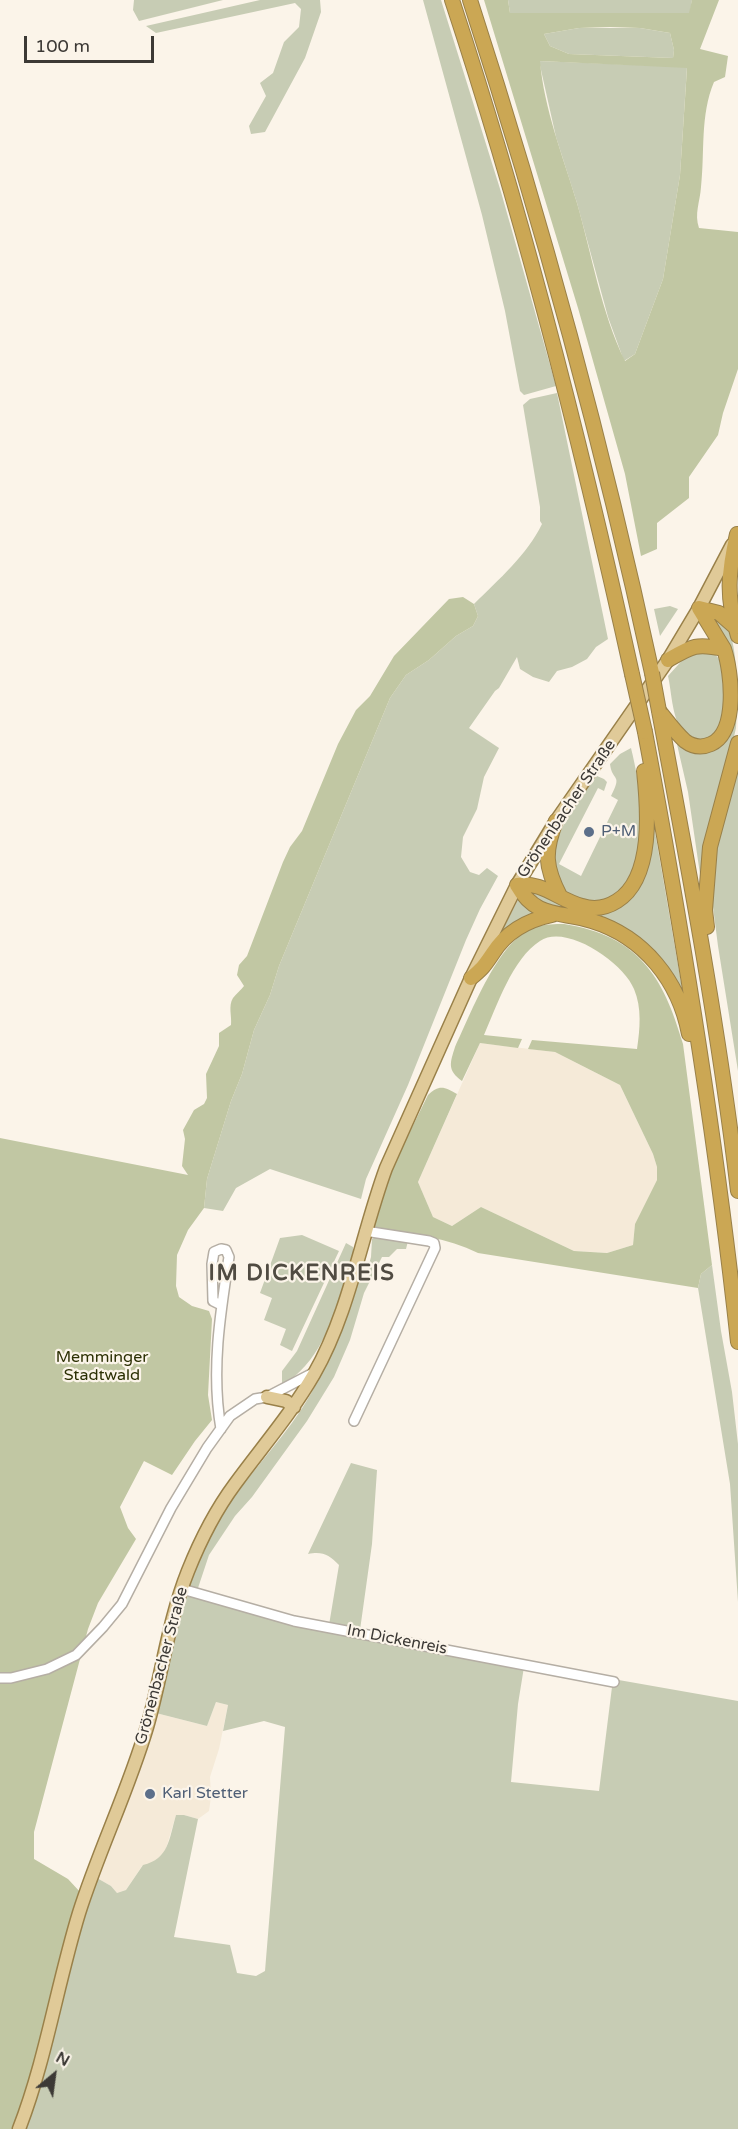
<!DOCTYPE html>
<meta charset="utf-8">
<style>
body{margin:0}
#map{position:relative;width:738px;height:2129px;overflow:hidden;background:#fbf4e9;font-family:"Varela Round",sans-serif}
canvas{display:block}
.north{position:absolute;left:24px;top:2045px;width:60px;height:60px;-webkit-text-stroke:4px #fbf4e9;paint-order:stroke;rotate:29deg;font-size:16px;font-weight:700;line-height:24px;text-align:center;color:#3c3935}
.north::after{content:'';display:block;margin:auto;width:21px;height:27px;background:#3c3935;clip-path:polygon(50% 0,100% 100%,50% 72%,0 100%)}
.scale{position:absolute;left:24px;top:36px;width:130px;height:27px;box-sizing:border-box;border:3px solid #3c3935;border-top:0;padding-left:8px;font-size:18px;line-height:21px;white-space:nowrap;color:#3c3935;-webkit-text-stroke:4px #fbf4e9;paint-order:stroke}
</style>
<div id="map">
<canvas width="738" height="2129"></canvas>
<div class="north">N</div>
<div class="scale">100 m</div>
</div>
<script>
const c = document.querySelector('canvas').getContext('2d');
c.lineJoin = 'round';
function paint(path, color) { c.fillStyle = color; c.fill(path, 'evenodd'); }
function trace(path, color, width, dash) { c.strokeStyle = color; c.lineWidth = width; c.lineCap = dash ? 'butt' : 'round'; c.setLineDash(dash || []); c.stroke(path); }
function drawText(font, color, halo, rows, align = 'center') {
  c.font = font + ' "Varela Round",sans-serif'; c.lineWidth = 4.5; c.setLineDash([]); c.textBaseline = 'middle'; c.strokeStyle = halo; c.fillStyle = color; for (const [text, x, y, turn = 0] of rows) {
    c.save(); c.translate(x, y); c.rotate((+turn || 0) * Math.PI / 180); c.textAlign = isNaN(turn) ? turn : align; if (halo) c.strokeText(text, 0, 0); c.fillText(text, 0, 0); c.restore();
  }
}
paint(new Path2D(`
 M480 1043 555 1052 620 1085 653 1154 657 1167V1180L635 1224 633 1245 607 1253 574 1251 481 1207 452 1226 433 1217 418 1182Z
 M216 1702 228 1705 219 1749 210 1777 211 1797 209 1811 198 1819 184 1815H176L165 1852 156 1862 142 1866 126 1890 117 1893 111 1886 97 1878 156 1713 207 1726Z`), '#f5ead8');
paint(new Path2D(`
 M134 0H223L139 21 133 10Z
 M260 0H320L321 12 305 58 265 132 251 134 249 126 266 96 260 83 273 73 284 42 299 27 301 9 295 3 156 33 146 26Z
 M423 0H441L501 192 556 386 524 395 520 391 505 311 482 215Z
 M508 0H692L690 13H510Z
 M579 28H640L670 33 674 50 673 58 569 54 550 46 544 34Z
 M539 61 687 67 680 175 663 279 635 354 624 361 608 317 577 203 556 137Z
 M557 393 608 639 596 647 587 659 572 667 557 671 549 682 533 677 520 669 517 657 499 688 495 691 469 728 499 748 484 777 477 809 463 837 461 857 470 872 479 875 487 868 498 876 480 909 466 940 408 1085 366 1179 361 1199 270 1169 236 1188 223 1211 204 1208 207 1179 231 1101 242 1074 254 1030 270 995 279 966 390 698 406 675 429 660 456 636 473 626 478 616 474 604C499 579 527 555 542 524L540 521V507L523 405 530 399Z
 M670 606 678 609 660 636 654 609Z
 M716 616C720 620 726 625 729 630 738 652 738 702 736 728L701 881 688 792 676 740 710 751C719 747 726 742 731 733 738 714 738 673 731 654 726 641 716 629 709 618Z
 M699 651C703 651 709 651 713 653 731 664 724 705 724 723L708 741C671 742 674 703 668 676L687 655Z
 M631 748C641 789 644 821 636 862 634 867 634 875 631 880 607 913 560 908 553 865 548 841 582 793 597 776L604 779 607 782 604 791 598 788 559 864 581 876 618 800 611 796C623 773 612 782 610 764L620 754Z
 M738 769V1071L718 946 713 907 712 871 717 839Z
 M651 826H654L682 988 679 989 658 957 545 905 528 893 530 889 615 909C647 890 651 861 651 826Z
 M519 898 539 913 500 935Z
 M302 1235 339 1251 292 1351 280 1345 286 1329 264 1320 272 1298 260 1293 280 1238Z
 M376 1237 408 1241 406 1249H397L389 1257H382L364 1293 350 1340 334 1377 307 1421 252 1497 235 1516 209 1555 197 1591 190 1587 189 1582C200 1559 210 1534 224 1512 247 1476 277 1446 301 1410 330 1366 345 1316 363 1268H368L371 1257 372 1239Z
 M346 1243 353 1247C354 1259 348 1272 345 1283 333 1320 318 1365 282 1385V1371L297 1351Z
 M712 1265 721 1331 732 1392 738 1444V1602L730 1484 698 1288 701 1274Z
 M351 1463 377 1470 372 1544 360 1630 329 1625 339 1565C329 1555 323 1551 308 1554Z
 M185 1595H193L524 1667 518 1704 511 1782 599 1791 613 1679 738 1701V2129H25C58 2048 67 1960 97 1878L111 1886 117 1893 126 1890 143 1865C169 1859 169 1839 176 1815H184L198 1819 174 1937 230 1945 237 1973 256 1976 265 1971 285 1727 264 1721 223 1731 228 1705 216 1702 207 1726 156 1713Z`), '#c7ccb4');
paint(new Path2D(`
 M484 0H508L510 13H689L692 0H719L700 49 728 56 725 77 714 82C700 115 705 152 701 187 700 202 694 214 699 228L738 232V369L723 413 718 435 689 477V498L657 523V549L641 556 625 474 578 308ZM610 27 640 28 670 33 674 50 673 58 569 54 550 46 544 34 579 28ZM540 61 687 68 680 175 663 279 635 354 625 361C601 312 592 255 577 203 563 156 544 109 540 61Z
 M463 597 474 604 478 616 473 626 456 636 429 660 406 675 390 698 279 966 270 995 254 1030 242 1074 231 1101 207 1179 204 1208 188 1230 177 1255 176 1286 179 1297 192 1306 209 1311 212 1319 208 1395 212 1420 195 1441 172 1475 144 1461 120 1507 128 1528 136 1539 98 1603 88 1629 34 1832V1859L68 1879 81 1893 33 2070 12 2129H0V1138L188 1175 182 1166 185 1139 183 1130 194 1110 204 1104 207 1098 206 1074 219 1046V1033L231 1025C232 1016 228 1006 233 998 236 994 241 990 244 986L237 975 239 965 247 956 283 862 290 847 302 831 338 744 356 710 370 696 394 656 449 599Z
 M564 924C638 936 663 975 683 1044L712 1265 701 1274 698 1288 478 1253C447 1238 414 1234 380 1228L375 1227 373 1224 396 1160 428 1095C439 1084 445 1087 457 1094L418 1182 433 1217 452 1226 481 1207 574 1251 607 1253 633 1245 635 1224 657 1180V1167L653 1154 620 1085 555 1052 528 1049 532 1040 637 1049C640 1029 642 1008 634 989 624 963 566 923 540 941 512 959 497 1006 484 1035L522 1039 518 1048 480 1043 462 1081C447 1070 450 1063 455 1047 471 1014 499 937 536 927 545 924 555 924 564 924Z`), '#c1c7a3');
const minor = new Path2D(`
 M354 1421 435 1248 434 1243 429 1241 365 1231
 M221 1429C211 1372 220 1314 229 1257L226 1250 221 1249 214 1252 212 1264 213 1301 221 1305
 M182 1589 294 1621 614 1682
 M0 1678H11L47 1669 76 1655 103 1627 122 1604 171 1508 207 1448 230 1416 255 1399 267 1397 315 1372`);
const major = new Path2D(`
 M267 1397 286 1401 294 1407
 M19 2129C46 2059 57 1985 79 1913 99 1850 128 1791 147 1727 162 1676 168 1621 188 1571 200 1541 215 1511 235 1484 262 1447 291 1414 314 1374 350 1311 361 1236 386 1168L471 978 517 885 556 821 668 660 699 608 732 545`);
const highway = new Path2D(`
 M452 0C525 221 582 446 632 674
 M470 0C542 221 603 446 652 673
 M737 534C728 572 726 598 738 636
 M699 608 724 649
 M699 608 719 613 735 627
 M659 711C689 870 719 1030 738 1191
 M660 712C668 722 676 733 685 741 693 747 702 748 711 744 738 732 732 673 724 649 696 643 692 646 668 660
 M645 732C683 934 716 1137 738 1342
 M644 771C648 808 654 878 617 901 606 908 595 910 582 906 559 900 542 881 517 885 536 919 560 911 592 921 644 937 679 981 689 1034
 M556 821C544 852 545 867 560 896
 M707 927 705 910 710 847 738 743
 M471 978C484 967 484 966 493 953 507 931 528 920 552 915`);
trace(minor, '#b5aea4', 12);
trace(major, '#998049', 15);
trace(highway, '#998049', 16);
trace(minor, '#fff', 9);
trace(major, '#e0ca98', 12);
trace(highway, '#cba754', 14);
const highwayBridge = new Path2D(`
 M652 673 659 711
 M632 674 645 732`);
trace(highwayBridge, '#998049', 16, []);
trace(highwayBridge, '#cba754', 14);
for (const [x, y, r, color] of [
 [589,832,6,"#5c6f8a"],
 [150,1794,6,"#5c6f8a"]
]) { const dot = new Path2D(); dot.arc(x, y, r, 0, 2 * Math.PI); c.fillStyle = color; c.fill(dot); trace(dot, '#fbf4e9', 2); }
drawText('16px', '#3c3935', '#fbf4e9', [
 ["Grönenbacher Straße",567,809,-56],
 ["Im Dickenreis",397,1640,11],
 ["Grönenbacher Straße",162,1666,-75]
]);
drawText('16px', '#4e5e75', '#fbf4e9', [
 ["P+M",601,832],
 ["Karl Stetter",162,1794]
], 'left');
drawText('16px', '#2c3004', '#fbf4e9', [
 ["Memminger",102,1358],
 ["Stadtwald",102,1376]
]);
c.letterSpacing = '1.5px';
drawText('bold 22px', '#504b42', '#fbf4e9', [
 ["IM DICKENREIS",302,1274]
]);
c.letterSpacing = '0px';
</script>
